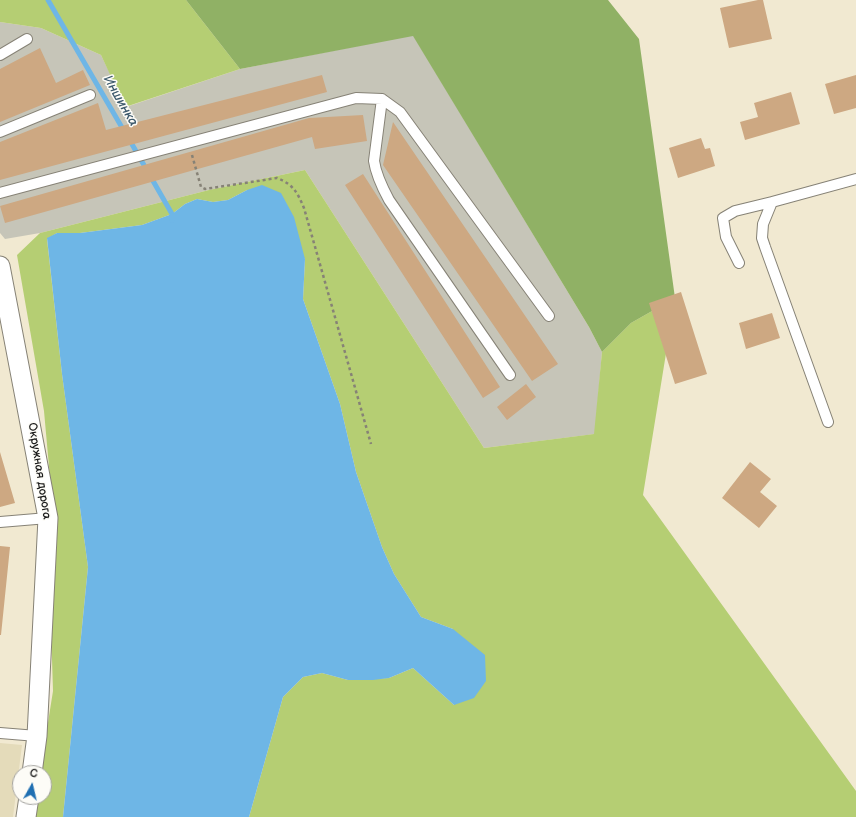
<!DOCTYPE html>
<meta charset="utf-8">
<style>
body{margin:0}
#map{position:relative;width:856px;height:817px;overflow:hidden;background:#f1e9d1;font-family:"Balsamiq Sans",sans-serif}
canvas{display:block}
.north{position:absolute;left:12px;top:765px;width:40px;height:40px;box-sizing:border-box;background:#fdfcf7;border:1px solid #a3a29f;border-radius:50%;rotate:8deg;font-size:11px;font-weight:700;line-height:16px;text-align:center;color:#1c1c1c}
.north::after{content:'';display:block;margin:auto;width:14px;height:18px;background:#1f6fb2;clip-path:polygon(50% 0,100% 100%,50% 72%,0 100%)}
</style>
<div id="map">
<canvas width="856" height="817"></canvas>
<div class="north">С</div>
</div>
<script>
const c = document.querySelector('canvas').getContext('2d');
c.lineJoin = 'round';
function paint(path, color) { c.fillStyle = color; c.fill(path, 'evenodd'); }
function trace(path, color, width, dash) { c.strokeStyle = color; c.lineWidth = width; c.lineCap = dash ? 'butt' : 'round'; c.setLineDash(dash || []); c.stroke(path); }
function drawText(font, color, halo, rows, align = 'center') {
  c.font = font + ' "Balsamiq Sans",sans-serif'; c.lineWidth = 3; c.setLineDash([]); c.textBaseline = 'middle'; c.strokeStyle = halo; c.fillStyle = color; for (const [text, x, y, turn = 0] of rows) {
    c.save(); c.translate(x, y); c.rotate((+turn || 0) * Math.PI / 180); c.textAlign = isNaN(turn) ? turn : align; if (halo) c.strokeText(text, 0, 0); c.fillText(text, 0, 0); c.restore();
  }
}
paint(new Path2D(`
 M0 743 22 745 13 817H0Z`), '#e4dbba');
paint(new Path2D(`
 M0 22 41 28 101 55 126 107 240 69 413 35 589 327 602 352 595 434 484 448 305 170 209 190 40 233 5 239 0 233Z`), '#c6c5b8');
paint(new Path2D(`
 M0 0H186L240 69 125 107 101 55 41 28 0 22Z
 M305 170 484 448 594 434 602 352 631 323 675 298 643 495 856 791V817H249L283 697 303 677 322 673 348 680 389 678 413 668 454 705 453 629 421 617 394 574 382 547 356 472 340 404 303 299 305 259 247 190 228 200 213 202 197 199 185 204 172 214 142 225 80 233H57L47 239 62 374 88 567 63 817H34L37 797H44V773H40L53 691 51 627 54 522 44 411 17 255 40 233 209 190Z`), '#b5ce73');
paint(new Path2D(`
 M186 0H608L639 39 675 298 631 323 602 352 589 327 413 36 240 69Z`), '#90b165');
paint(new Path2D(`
 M262 185 281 193 294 217 305 259 303 299 340 404 356 472 382 547 394 574 421 617 453 629 485 655 486 681 474 698 454 705 413 668 389 678 373 680H348L322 673 303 677 283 697 249 817H63L88 567 62 374 47 238 57 233H80L142 225 172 214 185 204 197 199 213 202 228 200 247 190Z`), '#6eb6e6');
trace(new Path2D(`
 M48 0 124 131
 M129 139 172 214V220`), '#6eb6e6', 5);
paint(new Path2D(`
 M758 0H763L772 39 729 48 720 8Z
 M40 48 56 83 83 70 90 85 0 122V69Z
 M322 75 327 92 0 180V142L98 103 106 130Z
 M856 75V108L834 114 825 84Z
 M791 92 800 124 745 140 740 122 758 117 754 103Z
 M363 115 367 141 315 149 312 137 5 223 0 206 309 118Z
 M393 122 558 364 532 381 383 165Z
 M701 138 705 149 710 148 715 166 678 178 669 148Z
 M363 174 500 387 483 398 345 185Z
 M681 292 707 374 675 384 649 303Z
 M772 313 780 338 746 349 739 323Z
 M526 384 536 397 507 420 497 407Z
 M0 452 15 503 0 507Z
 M750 462 771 479 760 492 777 506 759 528 722 498Z
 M0 546 10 547 1 635H0Z`), '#cda882');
const lane = new Path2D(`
 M0 55 27 39
 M382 99 374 161C376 175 382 187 389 200L510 375
 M0 132 90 95
 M0 193 356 98 382 99 400 112 549 316
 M739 263 726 237 723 218 735 211 772 202
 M828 422 765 247 762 238 763 224 772 202 856 179
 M0 522 48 518
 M0 733 37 736`);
const street = new Path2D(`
 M0 266 48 518 37 736 32 773
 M26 817 29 797`);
trace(lane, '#868276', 12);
trace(street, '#868276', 21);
trace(new Path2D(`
 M192 155 201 187 205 189 277 178C294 185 297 192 304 208L371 444`), '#868276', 2.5, [3, 3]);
trace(lane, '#fff', 10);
trace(street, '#fff', 19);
drawText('12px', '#1c1c1c', '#fdfcf7', [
 ["Окружная дорога",39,471,81]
]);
drawText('italic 13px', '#3d5a6d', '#fdfcf7', [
 ["Иншинка",120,101,60]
]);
</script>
